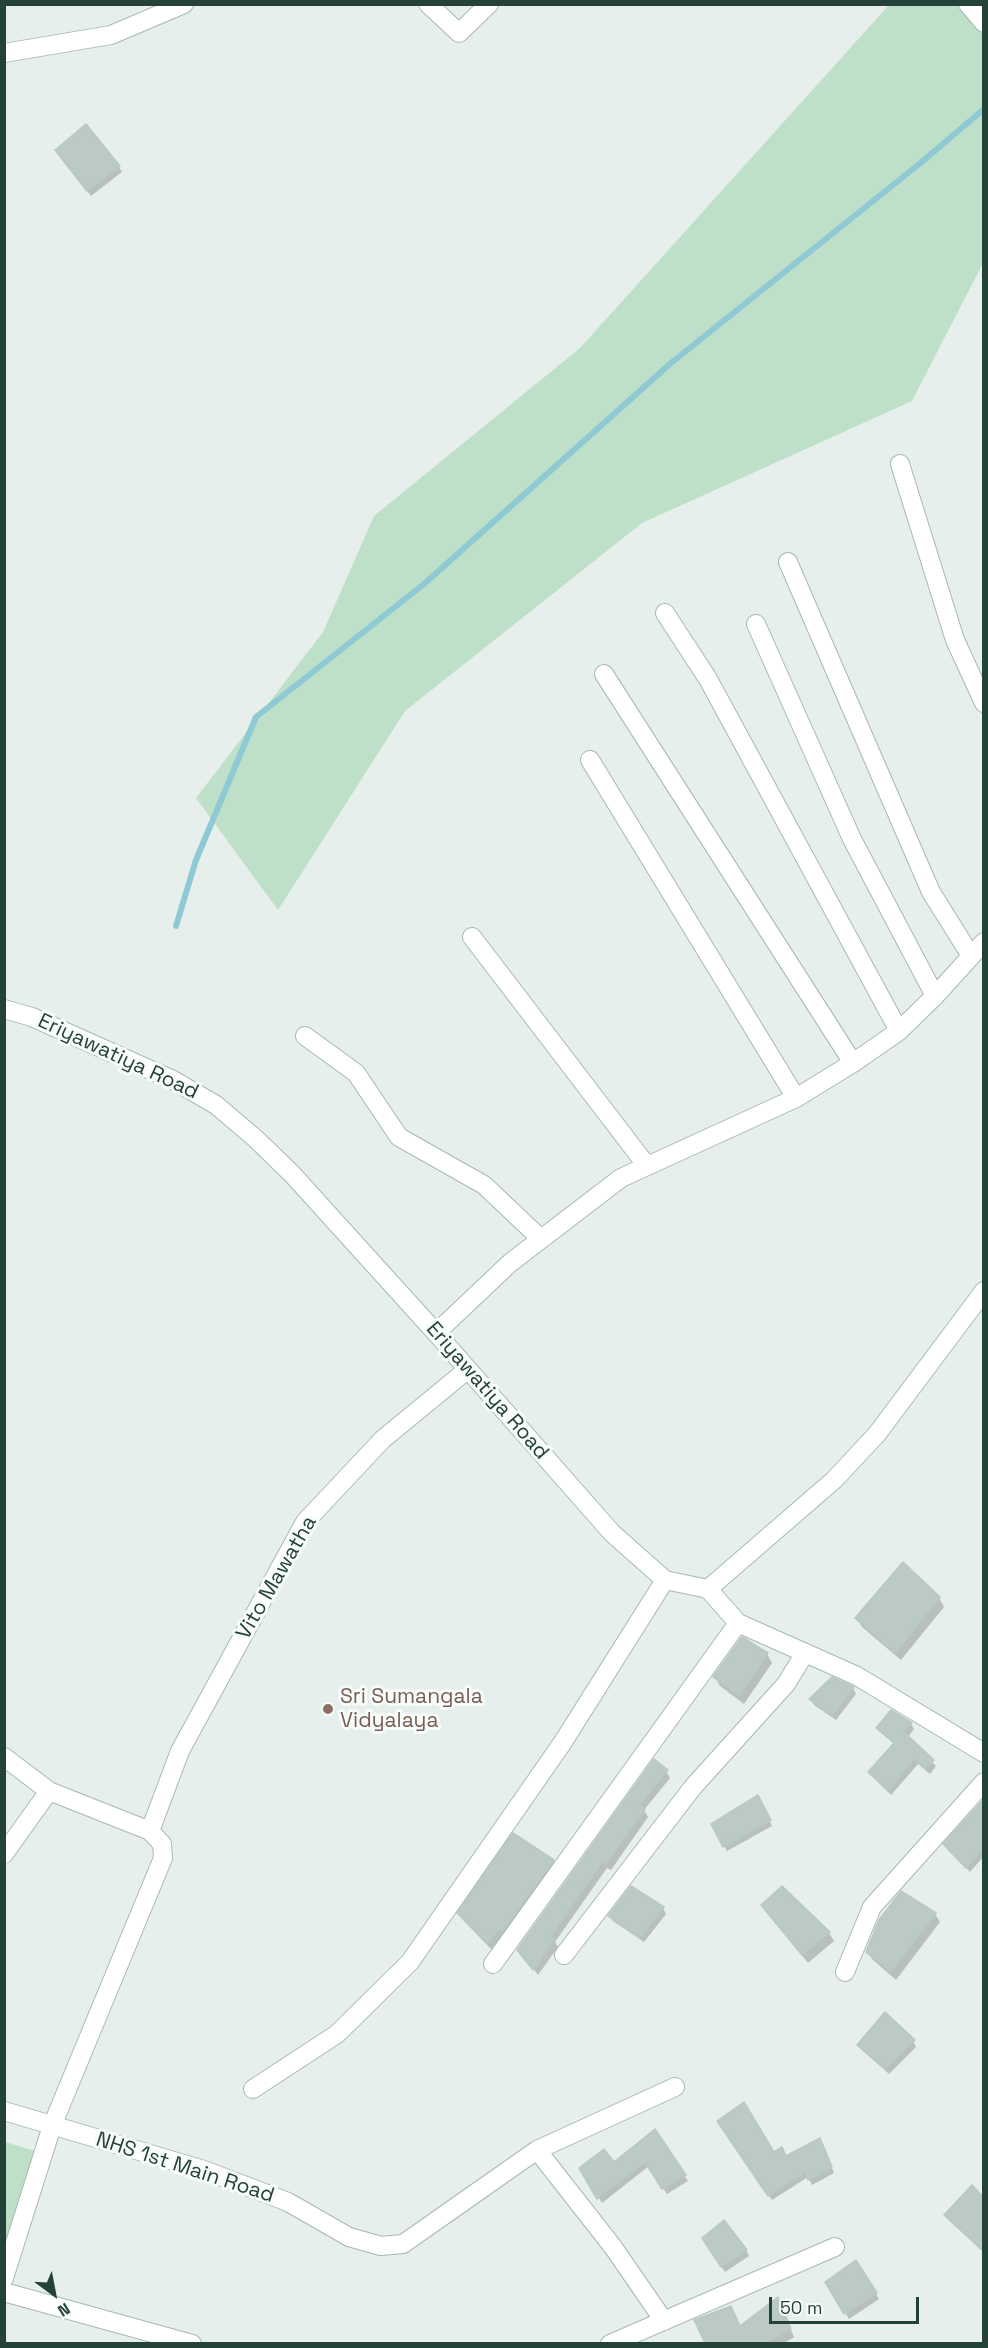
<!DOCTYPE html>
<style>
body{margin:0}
#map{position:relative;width:988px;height:2348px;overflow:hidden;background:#e6efeb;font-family:"Space Grotesk",sans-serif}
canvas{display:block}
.frame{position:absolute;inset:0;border:6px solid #24423a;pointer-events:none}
.north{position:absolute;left:24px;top:2264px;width:60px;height:60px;-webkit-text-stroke:4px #f7fbf9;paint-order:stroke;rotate:148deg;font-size:16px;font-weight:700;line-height:24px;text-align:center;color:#24423a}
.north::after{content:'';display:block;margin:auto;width:21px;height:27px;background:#24423a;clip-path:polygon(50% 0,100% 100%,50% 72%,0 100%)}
.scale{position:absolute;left:769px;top:2297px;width:150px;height:27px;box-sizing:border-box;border:3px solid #24423a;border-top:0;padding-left:8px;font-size:18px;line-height:21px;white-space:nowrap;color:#24423a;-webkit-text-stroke:4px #f7fbf9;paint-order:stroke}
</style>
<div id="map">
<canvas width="988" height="2348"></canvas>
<div class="frame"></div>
<div class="north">N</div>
<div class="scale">50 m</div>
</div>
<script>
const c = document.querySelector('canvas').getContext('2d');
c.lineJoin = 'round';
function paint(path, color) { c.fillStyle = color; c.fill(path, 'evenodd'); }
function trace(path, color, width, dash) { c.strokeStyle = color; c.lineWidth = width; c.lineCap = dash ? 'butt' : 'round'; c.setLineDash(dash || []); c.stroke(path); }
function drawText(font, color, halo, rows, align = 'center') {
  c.font = font + ' "Space Grotesk",sans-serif'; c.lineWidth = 6; c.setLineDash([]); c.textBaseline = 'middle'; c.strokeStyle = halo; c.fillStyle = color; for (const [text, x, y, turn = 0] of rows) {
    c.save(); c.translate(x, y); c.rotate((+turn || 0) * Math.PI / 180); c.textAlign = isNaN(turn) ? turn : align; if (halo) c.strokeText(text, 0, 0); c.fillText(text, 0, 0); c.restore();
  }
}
paint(new Path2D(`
 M889 5H983V263L912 401 642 523 405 711 278 910 196 798 323 632 374 516 580 348Z
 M5 2142 39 2152 5 2257Z`), '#bfe0c8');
paint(new Path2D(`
 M60 156 119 167 122 172 91 196Z
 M903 1564 939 1598 944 1607 901 1660 862 1627 857 1618Z
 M767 1654 772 1663 744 1704 720 1686 715 1677Z
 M832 1679 853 1688 856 1694 836 1720 814 1705 811 1700Z
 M911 1724 914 1729 908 1737 936 1766 930 1774 918 1764 891 1795 870 1772 895 1745 878 1728Z
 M666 1771 670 1778 644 1810 648 1817 611 1870 607 1868 555 1942 558 1947 538 1975 519 1950Z
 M761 1802 772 1826 727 1851 713 1825Z
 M984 1802V1856L970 1872 945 1844Z
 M553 1861 557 1868 492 1950 464 1921 459 1914Z
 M631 1888 663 1908 666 1914 644 1942 613 1921 610 1916Z
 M763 1905 829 1933 834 1941 808 1963Z
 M935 1914 940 1922 896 1980 873 1960 867 1951Z
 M913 2041 916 2047 889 2074 862 2050 859 2045Z
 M722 2127 774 2154 786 2158 823 2145 834 2173 812 2185 808 2177 772 2200Z
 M655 2131 688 2181 667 2194 649 2166 602 2203 581 2169 614 2164Z
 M946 2215 984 2247 981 2250Z
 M707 2244 746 2250 749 2256 725 2272Z
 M856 2262 879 2299 849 2319 827 2282Z
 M778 2299 794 2337 783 2344H707L696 2321 740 2328Z`), '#0003');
trace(new Path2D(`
 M176 926 196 860 256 717 424 584 671 363 918 165 984 109`), '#8ec9d4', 6);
const building = new Path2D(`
 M86 124 120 166 87 191 55 150Z
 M903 1562 940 1597 895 1653 855 1618Z
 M742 1637 768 1653 739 1696 713 1677Z
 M832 1677 854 1687 832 1716 809 1699Z
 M891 1710 912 1723 903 1731 934 1760 926 1769 914 1759 888 1791 868 1772 894 1743 876 1728Z
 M654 1759 668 1770 640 1804 645 1809 606 1864 602 1862 551 1936 555 1939 533 1970 517 1950Z
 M758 1795 771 1820 723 1847 711 1824Z
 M984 1799V1847L966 1868 943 1844Z
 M513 1833 554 1860 502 1932 499 1929 487 1943 457 1913Z
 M631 1886 664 1907 640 1938 608 1916Z
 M782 1886 830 1932 802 1955 761 1905Z
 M901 1891 936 1913 891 1972 866 1952 879 1920Z
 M885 2012 915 2040 885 2069 857 2045Z
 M744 2102 774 2152 782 2147 786 2156 820 2138 832 2167 808 2180 805 2172 768 2196 717 2121Z
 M655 2129 686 2175 662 2189 645 2162 597 2199 579 2168 604 2149 614 2162Z
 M972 2185 984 2198V2252L944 2215Z
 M724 2220 747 2250 721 2267 702 2238Z
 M856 2260 877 2293 844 2314 825 2282Z
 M778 2297 791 2329 764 2343H705L694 2320 731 2306 740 2326Z`);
paint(building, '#bbcac4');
trace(building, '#b8c9c2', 1.5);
const street = new Path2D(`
 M428 4 459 33 489 4
 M968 4 984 23
 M4 53 111 35 184 4
 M900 464 955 640 984 703
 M788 562 931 892 971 956
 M665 613 708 679 899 1031
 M756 624 852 839 935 996
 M604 674 853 1063
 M590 760 796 1098
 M472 937 647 1166
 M305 1036 356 1073 399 1137 484 1185 541 1239
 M436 1333 510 1263 621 1178 796 1098 853 1063 899 1031 935 996 984 942
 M4 1757 49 1791 150 1831 162 1844 163 1858 52 2126 4 2278
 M150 1831 180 1751 305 1522 383 1439 467 1370
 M4 1854 49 1791
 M564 1955 693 1787 786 1684 805 1653
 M493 1964 738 1623
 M845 1972 872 1907 984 1782
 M253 2089 337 2034 410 1962 563 1742 665 1580
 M4 2111 204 2170 288 2202 349 2237 381 2246 403 2244 537 2150 675 2087
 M537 2150 613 2247 664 2321
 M4 2292 192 2344
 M610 2344 835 2247`);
const secondary = new Path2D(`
 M4 1009 32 1017 173 1080 216 1105 256 1139 292 1174 436 1333 612 1533 665 1580 708 1589 738 1623 857 1676 984 1753
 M708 1589 834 1480 877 1434 984 1291`);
trace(street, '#a8b8b2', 20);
trace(secondary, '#a4bbb3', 20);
trace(street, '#fff', 18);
trace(secondary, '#fff', 18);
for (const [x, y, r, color] of [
 [328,1709,6,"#8d6e63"]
]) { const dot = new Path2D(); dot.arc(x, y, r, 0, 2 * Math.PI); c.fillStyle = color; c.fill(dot); trace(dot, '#f7fbf9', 2); }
drawText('21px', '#24423a', '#f7fbf9', [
 ["Eriyawatiya Road",118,1057,25],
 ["Eriyawatiya Road",487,1391,49],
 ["Vito Mawatha",277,1578,-60],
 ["NHS 1st Main Road",185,2168,18]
]);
drawText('21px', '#785e54', '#f7fbf9', [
 ["Sri Sumangala",340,1697],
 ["Vidyalaya",340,1721]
], 'left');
</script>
